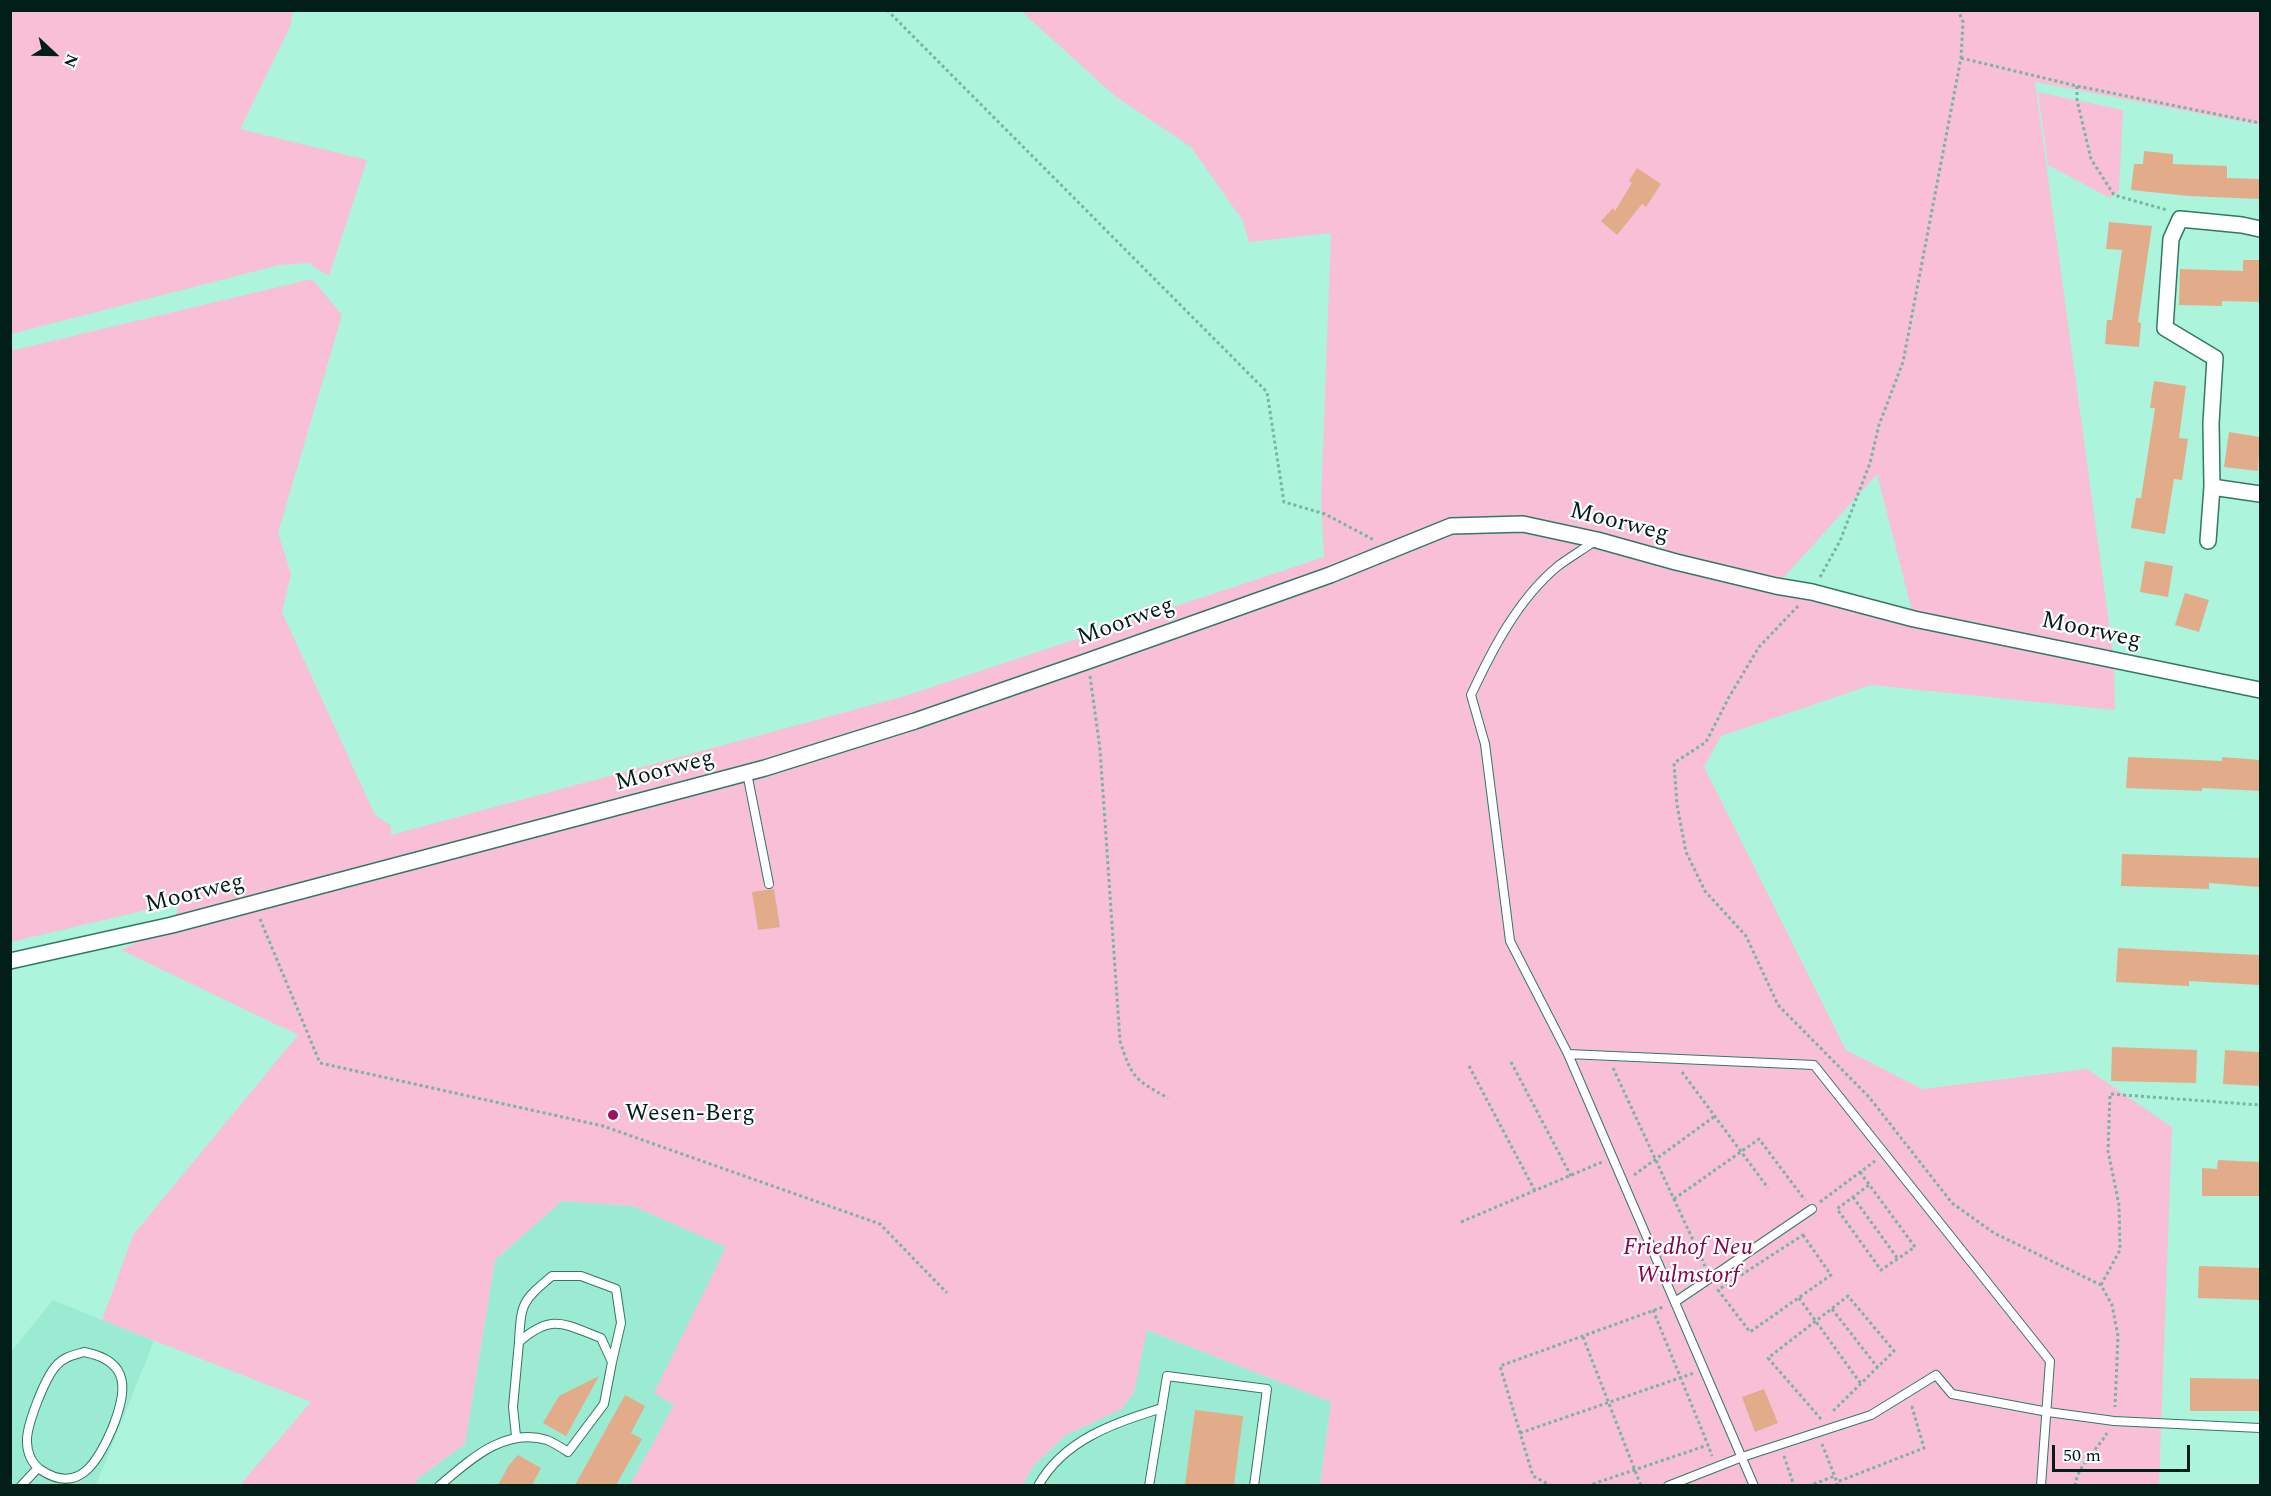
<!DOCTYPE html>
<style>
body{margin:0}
#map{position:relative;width:2271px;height:1496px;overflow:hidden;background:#adf4dd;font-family:Spectral,serif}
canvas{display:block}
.frame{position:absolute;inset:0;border:12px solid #011e17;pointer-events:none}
.north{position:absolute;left:24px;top:24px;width:60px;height:60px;-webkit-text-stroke:4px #fff;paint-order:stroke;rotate:112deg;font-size:16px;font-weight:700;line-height:24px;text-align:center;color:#011e17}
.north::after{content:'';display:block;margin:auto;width:21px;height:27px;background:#011e17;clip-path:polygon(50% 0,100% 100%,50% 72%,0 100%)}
.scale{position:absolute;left:2052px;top:1445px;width:138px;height:27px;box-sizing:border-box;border:3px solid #011e17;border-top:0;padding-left:8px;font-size:18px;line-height:21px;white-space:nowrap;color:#011e17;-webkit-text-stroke:4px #fff;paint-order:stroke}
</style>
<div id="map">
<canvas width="2271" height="1496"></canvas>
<div class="frame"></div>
<div class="north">N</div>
<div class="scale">50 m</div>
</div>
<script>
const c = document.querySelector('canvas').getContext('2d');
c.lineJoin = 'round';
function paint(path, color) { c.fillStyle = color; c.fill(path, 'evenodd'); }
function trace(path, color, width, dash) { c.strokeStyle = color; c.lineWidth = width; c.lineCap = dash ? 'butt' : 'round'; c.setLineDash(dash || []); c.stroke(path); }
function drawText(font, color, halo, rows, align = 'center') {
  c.font = font + ' Spectral,serif'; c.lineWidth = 4.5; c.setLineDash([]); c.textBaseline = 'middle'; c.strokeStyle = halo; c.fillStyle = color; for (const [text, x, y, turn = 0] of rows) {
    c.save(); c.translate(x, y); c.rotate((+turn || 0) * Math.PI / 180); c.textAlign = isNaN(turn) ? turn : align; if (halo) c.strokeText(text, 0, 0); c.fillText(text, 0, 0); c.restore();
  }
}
paint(new Path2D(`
 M562 1201 633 1206 726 1247 655 1393 674 1405 630 1485 414 1486 417 1479 465 1444 495 1260Z
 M53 1300 154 1341 96 1485H11L10 1353Z
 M1146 1330 1331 1402 1320 1485 1022 1486 1034 1465 1066 1435 1122 1409 1134 1392Z`), '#9aebd1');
paint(new Path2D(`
 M11 10 293 11 290 27 240 129 367 160 329 276 308 263 279 265 11 334Z
 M1021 11H2260V125L2035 82 2114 660 2115 710 1871 685 1721 736 1704 767 1846 1050 1922 1089 2087 1069 2172 1127 2159 1485H1320L1331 1402 1147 1330 1134 1392 1122 1409 1066 1435 1034 1465 1022 1485H630L674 1405 654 1393 726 1247 633 1206 562 1201 495 1260 465 1444 417 1479 414 1485H240L311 1402 102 1320 133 1235 298 1035 121 950 172 925 180 902 11 942 10 351 312 279 342 315 278 533 291 574 282 612 375 815 391 826V835L905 696 1324 557 1321 501 1331 233 1249 242 1243 221 1191 147 1115 96ZM1877 474 1914 619 1777 585Z
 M2038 92 2123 110 2119 191 2110 198 2048 165Z`), '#f9bfd6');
paint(new Path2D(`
 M2144 151 2173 154V164L2227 166V178L2260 179V199L2189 196 2131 190 2134 164H2143Z
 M1637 168 1661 184 1646 207 1642 204 1617 235 1601 221 1613 208 1615 211 1632 183 1629 181Z
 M2109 222 2152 226 2138 322 2141 323 2139 347 2105 344 2107 320H2112L2122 250 2106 249Z
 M2243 260H2260V302L2222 301V306L2179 305 2180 269 2243 271Z
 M2154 381 2186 386 2179 438 2188 439 2182 480 2174 479 2165 534 2131 528 2136 498H2141L2155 408H2150Z
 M2229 432 2260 437 2258 471 2224 467Z
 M2145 561 2173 566 2168 597 2140 592Z
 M2185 593 2209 600 2199 632 2175 625Z
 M2128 757 2222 761V757L2260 760V791L2202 788V791L2126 788Z
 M2122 854 2260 858V887L2209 883V889L2121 886Z
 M774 889 780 927 758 930 752 892Z
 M2118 948 2260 955V985L2189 981V986L2116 982Z
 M2112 1047 2197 1050 2196 1083 2111 1081Z
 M2225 1050 2260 1052V1086L2223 1084Z
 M2218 1160 2260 1162V1196H2202V1168L2217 1169Z
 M2199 1266 2260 1268V1300L2198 1298Z
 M599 1376 566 1436 543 1423 559 1396Z
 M2190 1378 2260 1379V1411H2190Z
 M1764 1389 1778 1423 1755 1432 1742 1397Z
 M625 1395 645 1406 631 1433 642 1439 616 1485H575Z
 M1195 1410 1243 1416 1234 1485H1185Z
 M518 1455 541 1468 532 1485H498L509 1465Z`), '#e2ac8b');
const service = new Path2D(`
 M1596 540C1584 549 1570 557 1558 566 1518 599 1492 650 1471 695L1485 744 1510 941 1568 1054 1754 1486
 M747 773 769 884
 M1568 1054 1814 1065 2050 1361 2041 1486
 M1675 1302 1812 1209
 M519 1342C521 1303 522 1301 552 1276H581L616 1289 621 1323 612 1362
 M84 1352C132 1361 127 1392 112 1429 99 1459 80 1496 41 1470 32 1464 27 1453 27 1442 26 1426 45 1378 56 1366 63 1357 74 1355 84 1352Z
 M21 1486 38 1468
 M439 1486C470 1460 504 1427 547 1440 554 1443 562 1448 568 1452L604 1404 612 1362 601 1338C564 1324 552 1313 519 1342L513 1407 516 1436
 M1038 1486C1064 1439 1115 1423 1162 1408
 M1149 1486 1167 1376 1267 1389 1254 1486
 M1668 1486 1742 1457 1871 1415 1936 1375 1952 1394 2048 1412 2114 1421 2260 1428`);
const minor = new Path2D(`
 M2260 229 2242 225 2180 219 2171 239 2165 328 2215 358 2211 423 2212 487 2260 494
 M2208 541 2212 487
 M10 961 172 925 765 768 915 721 1088 661 1330 575 1451 526 1523 524 1597 540 1676 562 1776 586 1812 592 1914 619 2260 690`);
trace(service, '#327865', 10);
trace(minor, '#327865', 18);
trace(new Path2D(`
 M887 10 1267 392 1284 502 1325 514 1374 540
 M1961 58 2077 86 2260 123
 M2077 86V100L2091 159 2114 195 2167 210
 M1820 577 1840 541 1870 463 1879 425 1903 362 1961 58 1963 22 1958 10
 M1798 606 1759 647 1729 697 1706 742 1674 763 1677 805 1686 852 1705 891 1746 936 1778 1005 1869 1097 1952 1203 1994 1233 2101 1285 2112 1305 2118 1336 2115 1407
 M1090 676 1100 749 1120 1041C1132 1078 1134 1079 1168 1098
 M260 919 320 1063 603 1126 880 1224 947 1293
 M1511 1062 1571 1176
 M1469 1066 1535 1191
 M1613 1068 1705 1266
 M1682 1072 1768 1188
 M1860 1172 1915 1247 1881 1270 1837 1209 1869 1185
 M1634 1175 1715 1116
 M1853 1197 1898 1259
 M1674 1199 1759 1139 1805 1200
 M1820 1202 1875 1161
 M1461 1222 1602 1162
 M1803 1235 1831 1275 1750 1332 1718 1290Z
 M2101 1285 2120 1250 2119 1205 2108 1151 2110 1094 2260 1105
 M1799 1298 1861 1384
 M1832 1309 1878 1368
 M1653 1310 1708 1445
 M1583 1337 1641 1486
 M1821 1419 1768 1358 1848 1296 1894 1351 1831 1413
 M1520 1433 1694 1373
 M1822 1444 1837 1482
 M1784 1456 1794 1486
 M1552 1486 1533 1476 1500 1366 1663 1307
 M1587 1486 1708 1445 1712 1456
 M1808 1486 1835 1476
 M1837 1486V1482L1924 1448 1912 1407 1910 1408
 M2075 1486C2077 1466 2097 1450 2107 1433`), '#79b3a1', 3, [3, 3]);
trace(service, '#fff', 8);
trace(minor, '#fff', 15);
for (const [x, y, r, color] of [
 [613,1115,6,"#9c1262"]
]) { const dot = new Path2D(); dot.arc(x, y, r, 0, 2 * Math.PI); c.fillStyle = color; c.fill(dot); trace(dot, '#fff', 2); }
drawText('24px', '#011e17', '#fff', [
 ["Moorweg",1619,524,14],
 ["Moorweg",1126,623,-20],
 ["Moorweg",2091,632,12],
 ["Moorweg",665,772,-15],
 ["Moorweg",195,895,-14]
]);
drawText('24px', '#011e17', '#fff', [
 ["Wesen-Berg",625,1115]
], 'left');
drawText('italic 24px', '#840451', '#fff', [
 ["Friedhof Neu",1688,1249],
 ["Wulmstorf",1688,1277]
]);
</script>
